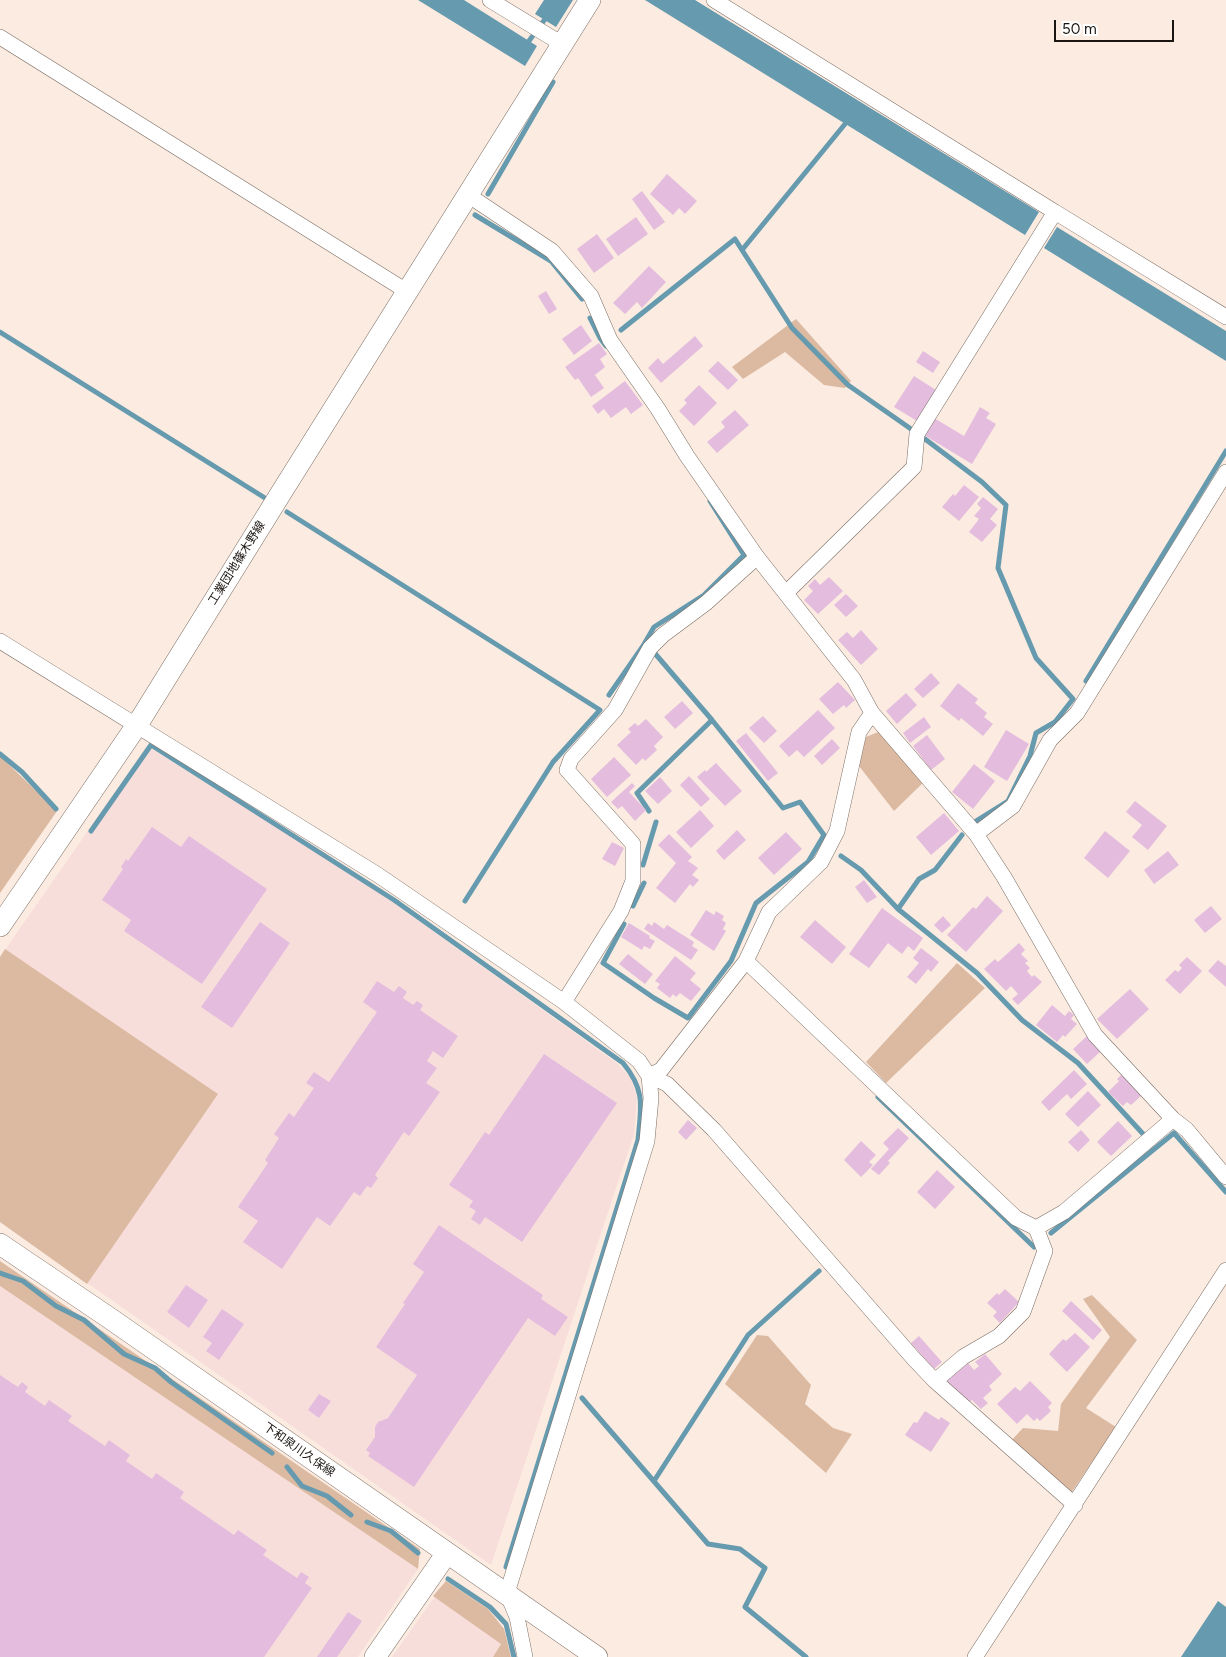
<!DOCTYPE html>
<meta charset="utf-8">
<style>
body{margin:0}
#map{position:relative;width:1226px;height:1657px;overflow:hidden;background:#fbebe0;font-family:Figtree,sans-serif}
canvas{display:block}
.scale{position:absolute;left:1054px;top:20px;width:120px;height:22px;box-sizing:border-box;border:2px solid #1b1512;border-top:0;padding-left:6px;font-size:15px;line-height:18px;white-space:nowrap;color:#1b1512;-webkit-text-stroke:4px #fff;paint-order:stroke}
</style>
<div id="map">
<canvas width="1226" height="1657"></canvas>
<div class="scale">50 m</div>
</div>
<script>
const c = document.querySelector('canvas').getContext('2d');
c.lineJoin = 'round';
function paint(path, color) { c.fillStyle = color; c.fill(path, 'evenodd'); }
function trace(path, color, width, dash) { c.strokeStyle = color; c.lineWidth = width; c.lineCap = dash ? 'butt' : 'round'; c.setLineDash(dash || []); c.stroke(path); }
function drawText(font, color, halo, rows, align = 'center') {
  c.font = font + ' Figtree,"Noto Sans JP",sans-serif'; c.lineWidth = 4.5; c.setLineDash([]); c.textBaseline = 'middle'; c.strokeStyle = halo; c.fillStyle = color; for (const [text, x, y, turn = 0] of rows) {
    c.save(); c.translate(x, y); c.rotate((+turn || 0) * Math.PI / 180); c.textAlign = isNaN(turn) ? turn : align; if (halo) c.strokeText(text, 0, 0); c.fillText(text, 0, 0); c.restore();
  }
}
paint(new Path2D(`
 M147 746 371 887 618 1064 631 1079 637 1097 634 1134 491 1565 0 1222V957Z
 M0 1286 418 1569 358 1657H0Z
 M446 1581 488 1609 504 1629 511 1657H392Z`), '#f8dedb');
paint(new Path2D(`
 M796 319 851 381 845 388 824 385 785 352 743 379 732 367Z
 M883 730 926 780 894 811 859 766 866 737Z
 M0 756 57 811 0 893Z
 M5 949 218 1094 87 1284 0 1222V957Z
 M957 963 985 988 886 1083 866 1062Z
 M0 1261 420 1549 418 1569 0 1286Z
 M1092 1295 1137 1340 1086 1408 1116 1427 1071 1493 1010 1442 1023 1428 1058 1431 1061 1404 1110 1337 1083 1299Z
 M757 1335 768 1336 811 1385 805 1404 833 1428 852 1434 826 1473 725 1384Z
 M446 1581 488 1609 504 1629 511 1657H493L501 1644 433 1596Z`), '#dcbaa2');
paint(new Path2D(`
 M418 0H464L537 46 525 66Z
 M544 0H573L556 27 535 14Z
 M645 0H695L1039 212 1025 235Z
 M1057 227 1226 331V361L1044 248Z
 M1218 1601 1226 1607V1657H1181Z`), '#669aae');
trace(new Path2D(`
 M526 45 548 15
 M845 124 742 250 792 328 848 385 911 429
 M488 194 553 82
 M475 215 551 261 582 299
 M590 318 600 338 606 346
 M621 330 735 239 742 250
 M0 332 265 498
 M925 439 982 482 1006 505 998 568 1036 658 1073 699 1055 722 1036 733 1030 756 1008 801 976 821
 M287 512 600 710 553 762 465 901
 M643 646 654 627 704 595 744 555 710 501
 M1086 681 1226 451
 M609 695 643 646 645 647
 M0 754 22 772 56 809
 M649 811 637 793 712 720
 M91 831 151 745 394 900 623 1063C646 1091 641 1107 638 1140L506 1567
 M841 856 861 870 898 909 977 973 1022 1020 1078 1063 1144 1135
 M643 865 656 822
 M633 906 644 883
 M898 909 919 879 935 870 962 835
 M624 924 603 963 654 998 688 1018 731 961 756 903 808 862 824 835 800 802 783 808 712 720 652 650
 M878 1097 1034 1247
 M1051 1233 1174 1133 1226 1192
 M0 1273 23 1281 56 1306 84 1320 124 1354 155 1368 171 1382 272 1453
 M582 1398 708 1544 740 1549 765 1568 745 1607 806 1657
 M287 1467 302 1486 327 1496 351 1515
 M654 1481 748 1335 819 1271
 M367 1522 391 1531 418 1553
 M448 1579 490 1607 506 1624 514 1657`), '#669aae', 5);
paint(new Path2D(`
 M667 174 697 201 685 214 679 208 673 215 650 194Z
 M642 191 665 222 654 230 632 199Z
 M636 217 648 234 618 256 606 239Z
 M597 234 614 258 594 273 577 249Z
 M649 266 666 282 642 308 637 302 625 314 613 303Z
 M546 291 557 309 549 314 538 296Z
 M581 325 592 341 574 355 562 339Z
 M695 336 703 346 661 383 648 368 658 358 663 364Z
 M599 343 607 354 600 359 605 367 595 375 604 388 591 397 578 378 575 380 565 367Z
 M923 351 940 362 933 373 916 362Z
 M718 361 738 380 728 390 708 371Z
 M914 376 936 390 917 421 894 407Z
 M625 381 643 405 631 414 626 407 611 418 604 409 598 414 592 406Z
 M699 385 717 403 694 426 679 411 687 403 684 400Z
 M980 407 990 413 986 418 996 424 972 464 924 435 934 418 964 436Z
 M735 410 749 425 717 453 707 442 725 427 721 422Z
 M964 485 979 497 959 521 942 507 953 494 955 496Z
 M983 497 998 509 990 519 997 525 982 542 969 532 979 519 974 516 981 508 977 504Z
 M829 577 843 591 818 614 804 600 813 591 808 586 815 579 820 585Z
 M846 594 858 606 846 617 834 605Z
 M861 630 878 649 861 665 838 640 847 632 853 638Z
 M931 673 940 683 923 698 914 689Z
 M838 682 855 700 846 708 844 705 833 714 819 699Z
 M958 683 978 699 975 703 987 713 984 717 993 724 983 736 961 718 959 721 940 706Z
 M906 693 917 705 897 724 886 711Z
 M682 701 693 713 675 729 664 717Z
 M818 710 835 728 804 757 797 750 789 757 779 746Z
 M763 716 777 731 764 743 749 728Z
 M924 717 931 727 910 743 903 733Z
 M646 719 663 737 654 746 657 750 645 761 643 758 636 765 617 745 631 732 628 729 635 723 638 726Z
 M1006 730 1029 744 1007 781 984 767Z
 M746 733 778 773 768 781 736 741Z
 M927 735 945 759 931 770 913 746Z
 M832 739 840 748 822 765 814 756Z
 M614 757 631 775 607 797 591 779Z
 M716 763 742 791 725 806 697 777 705 770 706 772Z
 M974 764 995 781 973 809 952 792Z
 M689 776 710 799 701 807 680 785Z
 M660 777 672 791 658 804 645 791Z
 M632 783 635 786 629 792 646 810 635 821 622 806 618 809 611 802Z
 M1135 801 1167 826 1148 850 1132 837 1142 825 1126 812Z
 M700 810 714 826 691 848 676 832Z
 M944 813 959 831 931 855 916 837Z
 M152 827 181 847 189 836 267 889 202 984 124 931 131 920 102 900 123 869 121 867 126 859 128 861Z
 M737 830 746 840 724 860 716 851Z
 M1105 831 1130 851 1108 878 1084 858Z
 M786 832 802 849 774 875 758 858Z
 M669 834 692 857 688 861 698 868 692 875 699 880 693 887 690 884 675 903 656 888 676 863 658 845Z
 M612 842 624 848 615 866 602 859Z
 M1168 851 1179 865 1154 884 1144 870Z
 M864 880 877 897 867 903 855 887Z
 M987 896 1003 911 966 952 947 935 973 907 976 909Z
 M1211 906 1222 919 1205 933 1194 920Z
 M882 908 923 938 914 951 908 946 902 954 888 943 869 968 849 954Z
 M706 910 714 915 716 911 724 916 722 920 726 923 723 929 726 931 714 951 690 935Z
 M943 916 951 925 942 933 934 925Z
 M815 920 846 947 832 964 800 937Z
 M260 922 290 943 232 1028 201 1007Z
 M654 922 664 929 667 925 694 942 692 946 698 950 691 960 644 929 648 923 652 926Z
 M629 923 650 936 649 938 655 941 650 949 644 946 642 950 621 937Z
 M1019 943 1025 950 1021 954 1028 961 1025 963 1030 968 1027 971 1032 977 1034 975 1042 982 1018 1005 1012 999 1018 994 1011 986 1006 991 984 969 995 959 998 962Z
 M921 948 939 962 931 972 928 969 916 984 907 977 919 963 913 958Z
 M628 954 653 974 645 984 619 964Z
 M675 956 696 973 690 980 701 989 691 1001 680 993 676 997 673 994 670 998 657 988 660 984 655 981Z
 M1187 957 1202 971 1180 994 1165 980 1175 970 1178 972 1182 968 1179 965Z
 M1218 960 1226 966V987L1208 971Z
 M377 981 394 992 399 986 407 992 403 998 413 1005 417 1001 423 1005 420 1010 458 1036 443 1058 433 1051 427 1061 437 1068 426 1083 440 1092 409 1136 404 1132 375 1175 378 1178 371 1188 367 1186 360 1196 354 1192 330 1226 317 1217 282 1269 243 1242 258 1221 238 1207 268 1163 265 1160 279 1138 274 1134 289 1113 294 1117 314 1088 306 1083 314 1072 329 1082 377 1012 363 1002Z
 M1130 989 1149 1009 1117 1039 1097 1019Z
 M1052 1005 1065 1016 1069 1011 1074 1015 1071 1019 1077 1024 1065 1037 1063 1035 1057 1042 1036 1025Z
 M1087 1036 1101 1051 1087 1064 1073 1049Z
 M544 1054 617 1103 522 1242 485 1217 480 1225 471 1219 476 1211 469 1207 473 1201 449 1185 485 1132 489 1135Z
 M1074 1070 1087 1084 1071 1099 1067 1094 1049 1111 1041 1102Z
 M1122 1074 1142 1095 1131 1105 1127 1102 1123 1106 1108 1092 1119 1081 1117 1079Z
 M1088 1091 1101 1105 1078 1127 1065 1114Z
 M688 1120 697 1128 686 1140 678 1132Z
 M1118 1121 1132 1136 1111 1156 1097 1142Z
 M898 1128 909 1138 888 1161 890 1163 879 1175 871 1169 889 1149 883 1143Z
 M1081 1130 1090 1140 1078 1152 1068 1142Z
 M861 1141 876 1155 869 1162 873 1165 861 1177 844 1160Z
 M937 1170 955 1187 935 1209 917 1192Z
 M439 1225 543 1295 541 1299 568 1317 555 1336 528 1318 414 1487 368 1456 370 1453 366 1450 375 1437V1427L378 1422 388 1418 417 1375 376 1347 405 1304 403 1303 424 1272 413 1264Z
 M186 1285 208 1300 189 1328 167 1312Z
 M1005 1289 1019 1302 1000 1323 993 1316 997 1312 987 1303 997 1293 999 1295Z
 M1071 1301 1102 1330 1093 1340 1062 1311Z
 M222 1309 244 1324 219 1360 206 1351 212 1343 203 1337Z
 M1075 1333 1090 1347 1067 1372 1049 1354 1063 1339 1066 1341Z
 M919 1336 942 1362 934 1369 911 1343Z
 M985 1354 1002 1374 989 1386 992 1390 983 1398 988 1403 981 1409 972 1400 967 1404 947 1381 968 1363 974 1370 979 1366 975 1362Z
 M0 1375 18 1387 22 1382 28 1387 25 1392 45 1406 49 1400 72 1416 68 1421 105 1446 109 1440 130 1455 126 1461 152 1479 156 1473 184 1492 180 1498 234 1535 238 1530 267 1550 263 1555 297 1578 301 1572 309 1577 305 1583 312 1588 264 1657H0Z
 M1030 1381 1052 1403 1048 1407 1051 1411 1040 1421 1037 1418 1034 1421 1027 1414 1017 1424 997 1404 1015 1387 1020 1391Z
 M319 1394 331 1401 319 1418 308 1410Z
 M925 1411 939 1420 941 1417 950 1423 931 1452 905 1435 914 1422 917 1423Z
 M348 1612 362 1621 337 1657H317Z`), '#e4bdde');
const street = new Path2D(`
 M490 0 562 44
 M714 0 1055 212 917 434 914 467 786 593
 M0 37 408 292
 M468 195 552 251 591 296 610 340 658 409 687 456 757 557 854 680 872 713 859 732 837 831 821 862 769 912 746 961 661 1070 649 1076
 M1055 212 1226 317
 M0 641 378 875 564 1002 639 1061 649 1076 651 1098 647 1141 507 1593 517 1617 525 1657
 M872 713 976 834 1004 877 1095 1035 1173 1119 1187 1130 1226 1177
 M976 834 1013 806 1050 740 1077 713 1226 472
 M746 961 1016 1218 1036 1228 1064 1212 1173 1119
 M564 1002 621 911 633 881V844L567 770 571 759 615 710 650 648 663 635 706 603 757 557
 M649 1076 667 1084 714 1130 914 1359 935 1381 1075 1505
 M935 1381 963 1357 999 1336 1023 1312 1045 1251 1036 1228
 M975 1657 1226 1270`);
const secondary = new Path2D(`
 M0 926 137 725 281 493 590 0
 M0 1244 108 1317 597 1657
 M375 1657 447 1553`);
trace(street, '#7b6d64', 16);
trace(secondary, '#7b6d64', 22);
trace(street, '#fff', 15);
trace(secondary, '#fff', 21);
drawText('12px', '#1b1512', '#fff', [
 ["工業団地篠木野線",237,563,-58],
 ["下和泉川久保線",299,1450,35]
]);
</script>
